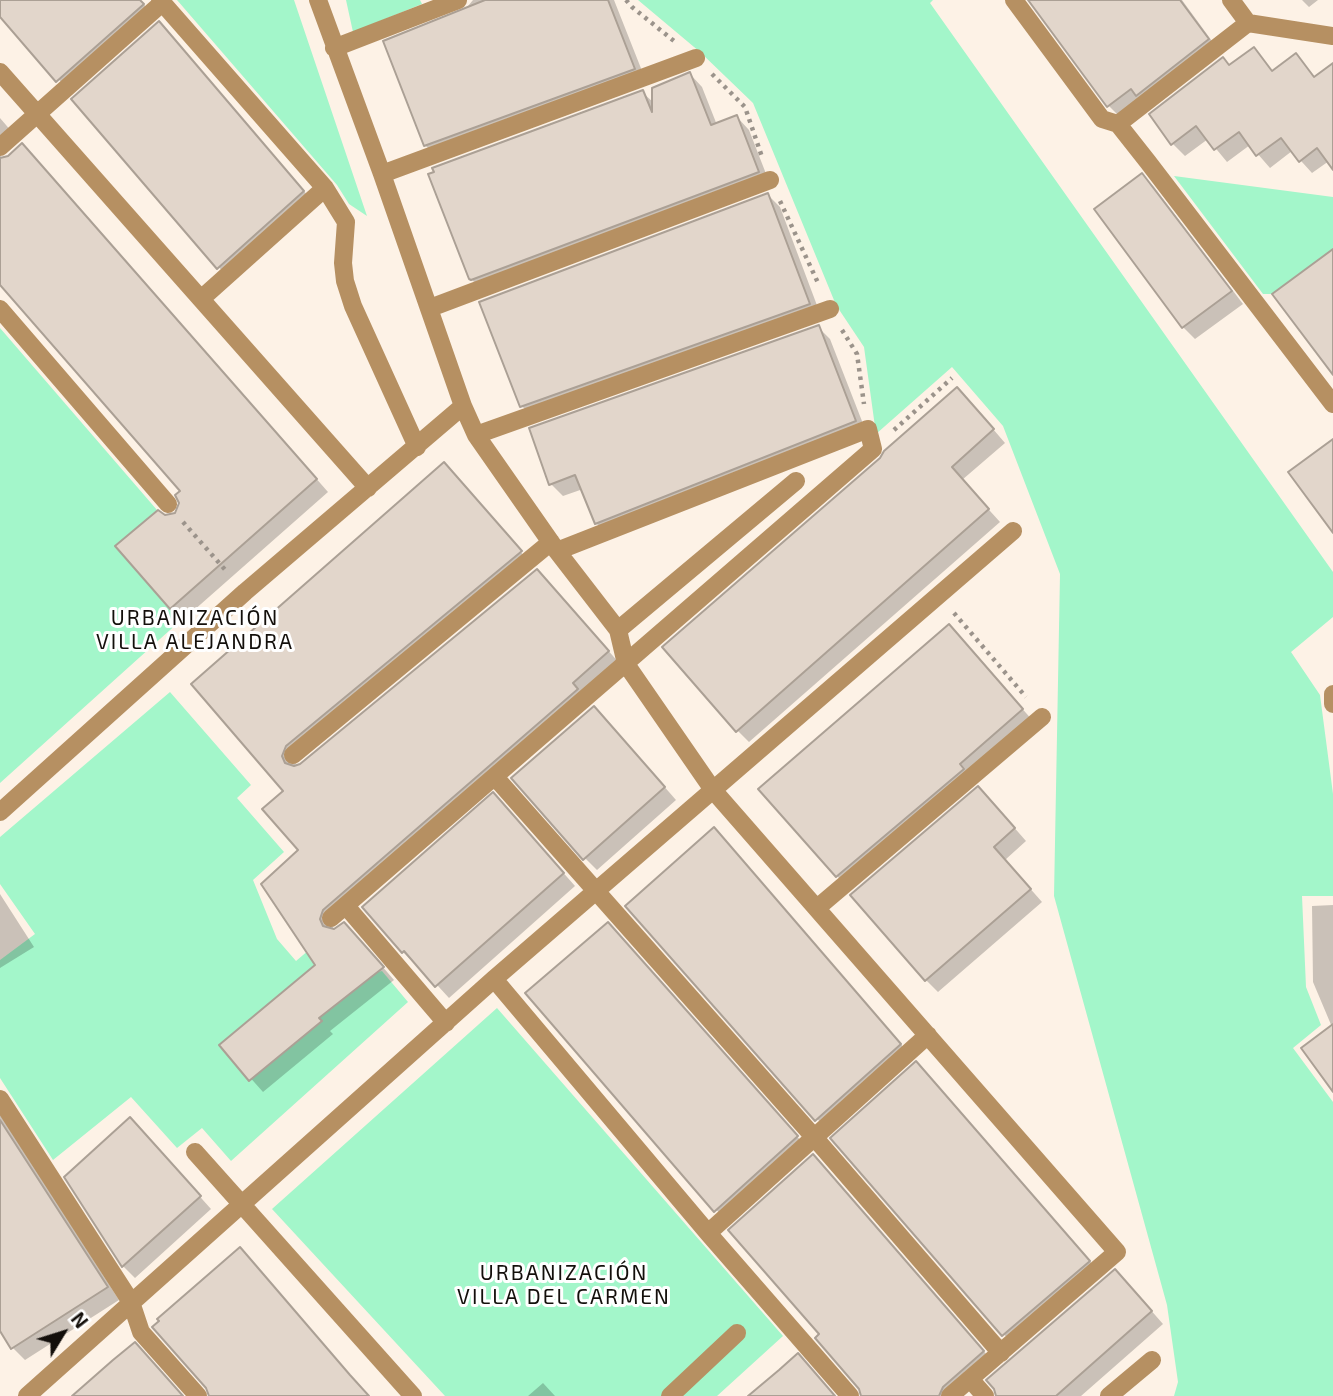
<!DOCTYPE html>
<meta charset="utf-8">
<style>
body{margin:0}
#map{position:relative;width:1333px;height:1396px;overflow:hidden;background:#fdf2e6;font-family:"Exo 2",sans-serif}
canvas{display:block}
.north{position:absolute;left:28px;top:1298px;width:70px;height:70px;-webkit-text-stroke:5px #fff;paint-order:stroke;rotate:52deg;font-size:19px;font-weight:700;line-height:28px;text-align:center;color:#130f0b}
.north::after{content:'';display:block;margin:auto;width:24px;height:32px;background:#130f0b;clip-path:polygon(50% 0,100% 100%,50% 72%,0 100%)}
</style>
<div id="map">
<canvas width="1333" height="1396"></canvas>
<div class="north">N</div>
</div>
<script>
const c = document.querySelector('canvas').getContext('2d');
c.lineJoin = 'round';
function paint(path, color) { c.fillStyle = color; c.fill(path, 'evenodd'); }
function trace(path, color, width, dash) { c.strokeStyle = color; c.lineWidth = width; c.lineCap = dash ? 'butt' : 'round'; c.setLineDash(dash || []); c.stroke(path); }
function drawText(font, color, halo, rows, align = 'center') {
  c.font = font + ' "Exo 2",sans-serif'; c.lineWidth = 6; c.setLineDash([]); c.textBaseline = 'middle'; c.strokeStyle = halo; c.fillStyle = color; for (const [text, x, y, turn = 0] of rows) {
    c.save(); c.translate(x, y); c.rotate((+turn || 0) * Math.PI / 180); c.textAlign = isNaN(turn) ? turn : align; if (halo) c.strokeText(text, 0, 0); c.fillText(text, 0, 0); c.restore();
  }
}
paint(new Path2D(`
 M177 0H294L367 216 349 204 337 185Z
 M346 0H420L422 4 353 32Z
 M638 0H933L930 3 1333 572V617L1291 652 1320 695 1333 794V896H1302L1306 987 1321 1025 1293 1048 1333 1102V1396H1174L1178 1382 1167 1305 1054 896 1060 574 1003 426 952 367 876 434 864 347 836 305 753 103 700 52Z
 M1174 176 1333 197V249L1272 294H1263Z
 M0 328 157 510 116 546 180 621 0 783Z
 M170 692 251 785 237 798 284 852 253 880 277 939 296 961 316 944 354 991 378 972 382 971 408 1002 231 1161 202 1128 177 1148 131 1097 53 1160 0 1078V960L35 934 0 884V837Z
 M497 1008 783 1336 717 1396H445L272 1209Z`), '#a3f6ca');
paint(new Path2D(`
 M0 0H140L155 17 70 92 0 13Z
 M473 0H614L646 81 438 158 425 145 463 12Z
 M1030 0H1182L1220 52 1121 118 1109 106Z
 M1302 0H1318L1309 7Z
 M171 35 315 204 230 280 74 99Z
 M1253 50 1273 72 1296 55 1316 78 1333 65V167L1329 161 1312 173 1292 151 1270 168 1250 145 1227 162 1208 139 1185 156 1173 144 1152 115Z
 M690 74 702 87 717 125 737 117 749 130 770 184 485 292 472 280 642 92 654 103Z
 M0 118 18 139 1 155 2 161 34 157 328 492 184 619 172 607 164 517 176 515 182 491 0 283Z
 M1142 175 1154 187 1243 304 1195 339 1183 327Z
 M768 195 780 207 821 316 534 419 522 406Z
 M818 327 830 339 867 434 608 535 596 523 583 489 563 496 551 484Z
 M969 401 1005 443 962 480 1000 522 749 742 737 730Z
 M456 477 532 565 298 758 294 768 301 765 549 583 620 664 335 922 331 933 356 936 394 980 330 1031 333 1034 263 1092 222 1046 317 965 301 850 286 791 193 685Z
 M949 626 1034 722 849 888 837 876Z
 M606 720 676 800 597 870 585 858Z
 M990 800 1026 841 1005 860 1042 902 938 992 926 980Z
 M505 807 575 886 449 998 417 963 415 964 403 952 364 907Z
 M726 842 912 1057 829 1132 627 907Z
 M0 894 34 947 0 968Z
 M1333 905V1089L1332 1027 1313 982 1312 906Z
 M620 936 809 1150 728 1223 527 994Z
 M928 1075 1101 1274 1015 1347 833 1138Z
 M0 1113 119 1300 25 1360 13 1348 0 1328Z
 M142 1132 211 1209 135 1278 123 1266Z
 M813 1156 995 1364 959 1396H862L860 1388 821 1334Z
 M1127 1283 1163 1324 1081 1396H998Z
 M543 1383 555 1396H528Z`), '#0003');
const building = new Path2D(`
 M0 0H140L144 4 56 82 0 17Z
 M485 0H608L635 69 424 146 383 41Z
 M1028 0H1180L1209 39 1136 96 1131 89 1107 107Z
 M159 21 304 191 217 269 71 99Z
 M1254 47 1272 71 1296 53 1314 77 1333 63V170L1317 148 1299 162 1281 138 1256 156 1239 132 1214 150 1196 126 1171 145 1149 114 1223 57 1229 65Z
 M690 72 711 125 737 115 759 172 471 280 469 279 428 174 434 172 432 168 643 90 652 112V88Z
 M22 143 317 479 170 609 115 546 158 510 165 515 175 513 179 503 175 495 180 491 0 285V158L8 156Z
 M1142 173 1232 291 1182 328 1094 209Z
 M768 193 810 304 520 407 479 302Z
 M1333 249V375L1272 294Z
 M819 325 856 421 595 524 575 475 549 485 529 428Z
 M957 387 994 429 952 467 989 509 736 732 662 647 880 458 884 451Z
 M1333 439V533L1288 472Z
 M444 462 522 551 286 746 282 756 285 763 294 766 300 764 537 569 609 651 573 683 578 689 323 910 320 919 323 926 334 929 344 922 384 967 319 1018 322 1021 249 1081 219 1045 315 965 261 884 298 850 262 809 283 791 191 684Z
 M949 624 1023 709 960 764 964 769 836 877 758 789Z
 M594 706 665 787 583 860 511 778Z
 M978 786 1015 828 994 847 1031 889 925 981 850 895Z
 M493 792 564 873 435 987 404 951 402 953 362 907Z
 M714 827 901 1044 815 1121 625 906Z
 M608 922 798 1136 714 1212 525 993Z
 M1333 1024V1092L1301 1048Z
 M916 1061 1090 1261 1002 1336 830 1138Z
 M130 1117 201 1196 122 1267 64 1177Z
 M0 1120 108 1287 11 1349 0 1331Z
 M813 1154 984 1351 943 1387 939 1396H861L859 1389 815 1338 819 1334 728 1230Z
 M240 1247 350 1375 369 1396H209L206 1388 152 1327 159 1321 157 1319Z
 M1115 1269 1152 1311 1056 1396H996L994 1389 986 1380Z
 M135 1342 183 1396H72L113 1360Z
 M798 1353 835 1396H748L779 1370Z`);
paint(building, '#e2d6cb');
trace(building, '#aba095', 2);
trace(new Path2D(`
 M626 0 632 7 674 41
 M712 74 745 107 762 157
 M780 201 819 285
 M842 330 857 354 864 404
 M894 430 952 378
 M183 522 228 573
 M954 613 1026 697`), '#9b938b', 4.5, [3.5, 5]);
trace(new Path2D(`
 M160 0 325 188 346 222 343 263 345 281 353 306 417 447
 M318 0 382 174 463 406 476 435 557 551 618 630 626 664 713 790 1117 1252 950 1396
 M1014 0 1102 119 1118 124 1148 162 1333 404
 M1231 0 1248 23 1333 36
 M334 48 458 0
 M0 72 368 488
 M1118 124 1248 23
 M0 147 162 3
 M382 174 696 58
 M201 299 325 188
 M430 308 770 180
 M0 309 168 504
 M476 435 830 309
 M618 630 796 481
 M1333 694V704
 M293 755 551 542
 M495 777 814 1137 1001 1353
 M0 812 245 592 463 406
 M346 906 446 1023
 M817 908 1042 717
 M331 918 873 449 868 429 557 551
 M494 979 708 1233 850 1396
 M0 1099 131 1302 141 1332 198 1396
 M195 1152 413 1396
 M708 1233 928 1035
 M970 1379 985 1396
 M27 1396 494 979 1013 531
 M670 1396 737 1333
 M1109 1396 1152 1360`), '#b69062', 18);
c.letterSpacing = '2px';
drawText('21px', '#130f0b', '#fff', [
 ["URBANIZACIÓN",195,618],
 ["VILLA ALEJANDRA",195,642],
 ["URBANIZACIÓN",564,1273],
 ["VILLA DEL CARMEN",564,1297]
]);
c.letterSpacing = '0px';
</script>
